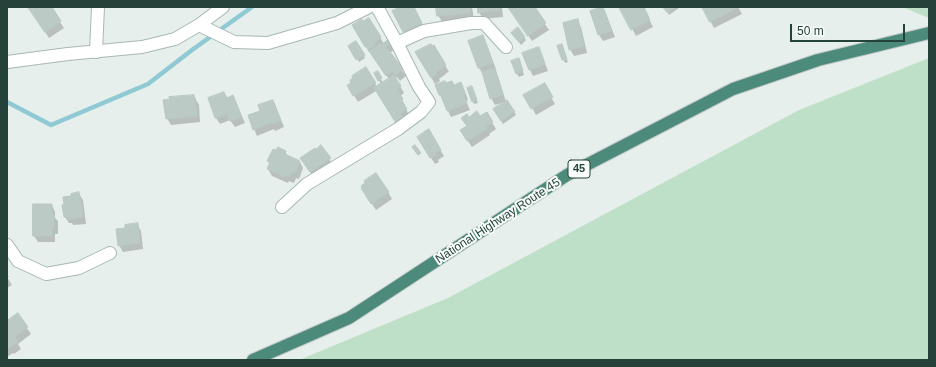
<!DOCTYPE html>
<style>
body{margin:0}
#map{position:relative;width:936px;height:367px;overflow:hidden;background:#e6efeb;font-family:Arial,sans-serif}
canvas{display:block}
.frame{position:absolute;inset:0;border:8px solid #24423a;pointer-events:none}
.scale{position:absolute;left:790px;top:24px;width:115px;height:18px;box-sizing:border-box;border:2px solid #24423a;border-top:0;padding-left:5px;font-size:12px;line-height:14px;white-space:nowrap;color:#24423a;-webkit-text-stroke:3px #f7fbf9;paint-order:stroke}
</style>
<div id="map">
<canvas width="936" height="367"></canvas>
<div class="frame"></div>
<div class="scale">50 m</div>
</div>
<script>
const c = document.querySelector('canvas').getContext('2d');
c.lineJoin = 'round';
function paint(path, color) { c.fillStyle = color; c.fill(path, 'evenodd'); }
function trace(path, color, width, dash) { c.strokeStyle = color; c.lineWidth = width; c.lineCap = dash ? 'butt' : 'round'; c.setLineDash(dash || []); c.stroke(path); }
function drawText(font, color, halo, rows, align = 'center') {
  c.font = font + ' Arial,sans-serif'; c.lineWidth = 4; c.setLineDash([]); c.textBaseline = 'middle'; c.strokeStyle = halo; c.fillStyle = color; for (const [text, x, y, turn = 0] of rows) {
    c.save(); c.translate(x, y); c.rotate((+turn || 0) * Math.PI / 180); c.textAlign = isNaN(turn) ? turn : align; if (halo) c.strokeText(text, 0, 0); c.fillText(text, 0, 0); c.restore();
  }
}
paint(new Path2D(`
 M902 7H929V18Z
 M929 58V360H299L448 298 799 110Z`), '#bfe0c8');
paint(new Path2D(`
 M29 7H50L64 28 49 38Z
 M402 7H413L425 29 408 38 394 11Z
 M437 7H472L474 19 442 22 438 15Z
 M479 7H502L503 17 483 19 479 12Z
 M509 7H533L549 30 532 41Z
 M622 7H643L653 27 636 36 621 8Z
 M664 7H678L679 8 669 15Z
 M703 7H738L742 14 714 28Z
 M603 8 606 14 615 37 603 41 599 35 591 12Z
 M369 19 384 44 389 40 395 49 390 53 406 76 400 81 397 77 395 78 404 93 400 96 405 105 404 106 410 116 401 129 376 91 358 102 348 86 352 83 366 68 377 87 381 84 375 74 377 72 383 83 389 79 370 52H369L353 25 363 23Z
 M577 20 581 27 587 53 574 56 570 49Z
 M518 29 526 40 521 45 514 36Z
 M482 36 486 43 496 69 494 70 498 76 506 102 507 101 516 115 503 124 494 109 505 102 495 105 491 98 483 74 479 68 469 41Z
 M356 42 365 58 359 62 350 46Z
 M434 46 449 72 446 73V74L439 79 440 81 435 84 417 53Z
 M558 47 563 49 568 62 565 63Z
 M538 48 542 55 548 71 533 76 530 70 524 53Z
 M520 62 524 75 519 77 517 74Z
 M460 83 464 89 468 100 466 101 470 110 451 117 440 95 446 84 454 86Z
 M544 85 555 104 536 115 525 95Z
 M473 91 478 103 474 104 473 101Z
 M232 96 236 103 245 123 235 127 230 120 220 124 216 118 209 99 227 98Z
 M195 98 199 105 200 122 171 125 167 118Z
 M273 101 276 107 284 127 275 131 274 129 257 136 254 129 261 111Z
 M486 113 496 129 489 134 490 135 472 147 465 137 468 127 463 119 480 117Z
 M428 131 444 156 438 160 439 162 435 164 418 137Z
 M321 146 333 165 314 178 305 164 315 150Z
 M285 152 288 157 300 162 303 168 299 179 296 178 294 183 289 181 288 183 272 176 268 169 270 164 268 161Z
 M388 192 392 199 376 210 366 195Z
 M79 194 83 200 86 224 73 225 72 223H69L65 217 72 197Z
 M52 205 55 212V218L58 221V234H55V242H38L34 236Z
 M137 224 141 231 143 249 123 252 119 245 126 229Z
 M7 274 9 277H7L12 285 7 288Z
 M17 314 31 334 18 344 21 349 14 354 13 353 7 357V322Z`), '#0003');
trace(new Path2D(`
 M7 102 51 125 148 84 192 50 252 7`), '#8ec9d4', 4.5);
const building = new Path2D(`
 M28 7H52L61 21 45 32Z
 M400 7H414L422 23 403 32 392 11Z
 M436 7H470V13L437 16Z
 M478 7H500V10L478 13Z
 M508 7H535L546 23 528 36Z
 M602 7H603L612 31 598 35 590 11Z
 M619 7H644L650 20 631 30Z
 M663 7H675L667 12Z
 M702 7H739L710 22Z
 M369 18 381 37 379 38 380 39 374 43 375 45 368 49 366 46 365 47 352 25 362 19 363 21Z
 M578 19 584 46 569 50 563 23Z
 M518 27 525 37 519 42 511 33Z
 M483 35 493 63 478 68 468 41Z
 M389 39 392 42 386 47 390 53H391L403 69 395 75 393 71 386 76 369 51 381 43 382 44Z
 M356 41 365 55 356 60 348 46Z
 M431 44 432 46 434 45 446 65 443 66 444 67 436 72 437 74 431 78 415 52Z
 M562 44 567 59 562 60 557 46Z
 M539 47 545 64 529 70 522 53Z
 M519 58 523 71 516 74 511 61Z
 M366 67 376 83 353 96 347 85 351 83 350 80 353 78 352 76Z
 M495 68 503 95 490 99 482 72Z
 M378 71 382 78 378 81 374 73Z
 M394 75 401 86 397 89 403 99 401 100 407 109 400 114 403 118 396 123 374 88Z
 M445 81 446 83 452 81 454 85 461 82 465 93 463 94 467 103 447 111 441 95H439L435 85Z
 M545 83 553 97 531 109 523 95Z
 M472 86 477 100 472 102 467 88Z
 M224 92 227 98 233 95 242 117 230 121 227 114 215 118 208 98Z
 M194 95V97H195L197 116 166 119 163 100 170 99 169 97Z
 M273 100 281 121 270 124V123L253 130 248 115 260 111 258 105Z
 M507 100 515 112 501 121 493 109Z
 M477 111 480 116 487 112 493 122 486 127 487 129 467 141 460 130 467 126 461 118 467 114 469 117Z
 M429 129 441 150 435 153 436 155 430 158 417 137Z
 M321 145 331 158 310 172 300 158 315 148 316 149Z
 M415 145 421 153 418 155 412 147Z
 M278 147 286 151 285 154 300 161 295 173 292 172 290 177 285 175 284 177 267 169 270 162 267 161 273 149 276 150Z
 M376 173 389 192 371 204 361 188 362 187 361 186 365 183 364 181Z
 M79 192 83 217 68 219V217H64L62 205 64 204 63 197 71 196V194Z
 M33 204H52V214H54V228H52V236H33Z
 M138 223 140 243 118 246 116 229 125 228V225Z
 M18 313 28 327 15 337 18 342 9 348 8 347 7 348V321Z`);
paint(building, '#bbcac4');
trace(building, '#b8c9c2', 1);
const minor = new Path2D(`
 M199 25 234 42 268 43 337 23 369 7
 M397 43 424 31 471 23H484L506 47
 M96 52 98 7
 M7 62 68 54 142 47 175 39 199 25 223 7
 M282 207 307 184 398 129 421 112 429 102 419 87 397 43 377 7
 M7 245 18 261 46 274 79 268 110 253`);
const trunk = new Path2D(`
 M253 360 349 318 567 175 733 89 818 60 929 33`);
trace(minor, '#a8b8b2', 14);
trace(trunk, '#c2cac8', 14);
trace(minor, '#fff', 12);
trace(trunk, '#4c8a7c', 12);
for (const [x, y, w] of [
 [579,169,22]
]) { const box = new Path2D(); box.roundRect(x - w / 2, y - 9, w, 18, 3); c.fillStyle = '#f7fbf9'; c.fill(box); trace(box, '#24423a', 1); }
drawText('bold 11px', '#24423a', null, [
 ["45",579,169]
]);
drawText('12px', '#24423a', '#f7fbf9', [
 ["National Highway Route 45",498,221,-33]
]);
</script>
